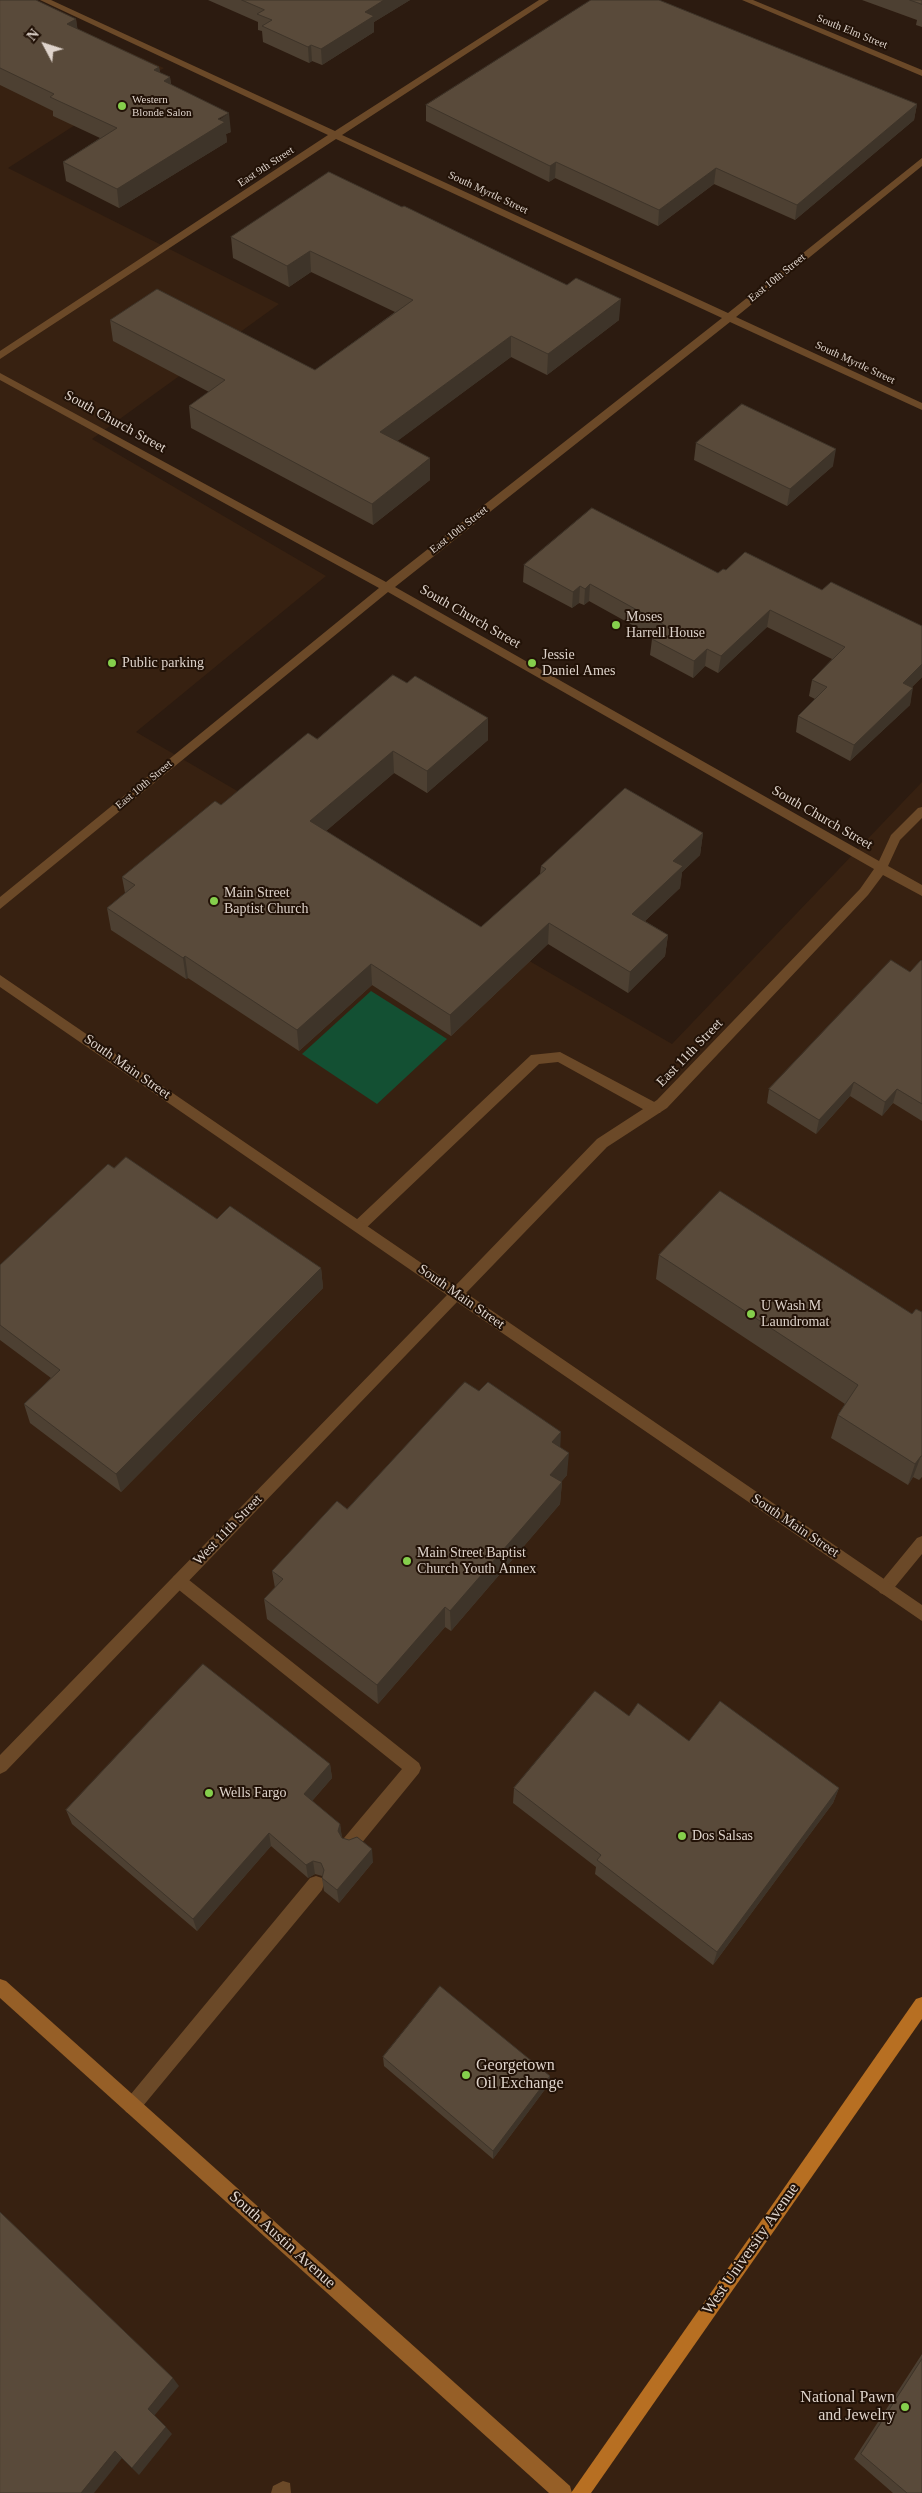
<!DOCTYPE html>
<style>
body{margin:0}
#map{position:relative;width:922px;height:2493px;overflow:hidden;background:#2c1b10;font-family:Georgia,serif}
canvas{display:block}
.north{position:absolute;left:20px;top:20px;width:50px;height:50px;-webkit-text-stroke:4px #221207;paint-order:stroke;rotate:310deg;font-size:14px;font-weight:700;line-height:20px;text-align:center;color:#dfd4cc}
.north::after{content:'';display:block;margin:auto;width:18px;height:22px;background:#dfd4cc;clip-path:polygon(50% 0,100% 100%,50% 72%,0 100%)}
</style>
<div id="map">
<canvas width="922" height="2493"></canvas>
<div class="north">N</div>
</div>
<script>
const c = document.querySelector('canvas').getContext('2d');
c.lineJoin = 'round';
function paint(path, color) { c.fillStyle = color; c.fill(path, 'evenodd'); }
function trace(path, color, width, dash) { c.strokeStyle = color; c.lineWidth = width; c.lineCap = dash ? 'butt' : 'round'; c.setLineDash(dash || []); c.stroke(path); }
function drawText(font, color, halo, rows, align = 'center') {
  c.font = font + ' Georgia,serif'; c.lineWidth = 4; c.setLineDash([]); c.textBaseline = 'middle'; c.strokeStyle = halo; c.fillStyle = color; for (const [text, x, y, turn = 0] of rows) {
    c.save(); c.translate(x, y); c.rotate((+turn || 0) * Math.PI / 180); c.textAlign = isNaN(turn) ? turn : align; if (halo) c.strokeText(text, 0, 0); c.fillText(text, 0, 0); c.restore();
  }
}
paint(new Path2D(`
 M0 0H15L164 68 8 168 279 304 92 439 326 576 136 732 672 1044 922 782V2493H0Z`), '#372111');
paint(new Path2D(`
 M371 991 447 1039 377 1104 302 1054Z`), '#135033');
paint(new Path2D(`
 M560 1052 660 1105 662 1109 660 1113H650L558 1062 539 1064 364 1230H354L352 1226 354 1222 531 1055Z
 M922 1536V1554L890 1593 885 1595 880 1593 877 1588 880 1583 917 1538Z
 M179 1574 184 1576 419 1763 421 1768 419 1773 356 1850 350 1852 344 1850 342 1844 344 1838 402 1769 174 1586 171 1581 174 1576Z
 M316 1876 322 1878 324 1884 322 1890 138 2112 132 2115 126 2112 123 2106 126 2100 310 1878Z
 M283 2481 290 2483 291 2493H271L273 2486Z`), '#6b4928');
paint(new Path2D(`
 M40 0H51L335 131 539 0H549L342 135 728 313 922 158V166L736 317 922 403V410L730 322 395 587 879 861 891 835 918 808 922 807V818L900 840 888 866 922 885V896L883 875 868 895 667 1108 607 1147 466 1293 922 1605V1621L457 1302 6 1771 0 1774V1755L447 1295 0 987V975L455 1286 597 1139 657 1100 860 889 874 869 388 592 0 909V897L379 588 0 380V373L386 582 722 318 336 139 0 359V351L328 135Z
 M742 0H753L922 70V76Z`), '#6b4928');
paint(new Path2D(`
 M0 1979 6 1981 570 2486 572 2493H549L0 1998Z`), '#965f27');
paint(new Path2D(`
 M922 1997V2019L591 2493H571L916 1999Z`), '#b76f22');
paint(new Path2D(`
 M0 0 76 19 77 29 159 67 160 73 170 77 171 84 231 132 226 134 227 142 119 208 66 181 63 162 100 138 53 116V111L0 85Z
 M208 0H410L374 22V32L322 65 312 61 309 63 263 42 262 31 258 30V22Z
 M862 0H922V27L916 25 917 20Z
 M917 104 914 120 795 220 714 184 658 226 555 178 549 182 426 121V105Z
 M329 172 619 320 547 375 511 357 397 441 430 480 373 525 191 428 189 406 209 392 113 341 110 320 315 370 395 312 311 272 289 287 233 258 231 237Z
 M696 443 833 466 787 506 694 460Z
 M524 565 718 573 726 570 822 590 922 626V677L912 687 910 705 850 761 796 732 798 716 815 699 809 696 812 680 832 659 767 627 718 673 705 666 693 678 650 655 652 639 654 637 589 601 584 605 579 603 572 608 523 582Z
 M317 739 488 740 427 793 394 773 326 831 481 927 540 874 541 866 703 833 700 855 682 872 680 888 645 921 668 935 665 956 628 993 548 944 451 1036 372 985 299 1051 188 978 186 979 111 930 107 908 125 893 122 877 221 805Z
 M922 961V1121L893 1103 882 1116 850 1096 816 1134 767 1103 769 1089 910 972Z
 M114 1168 217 1219 321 1268 323 1288 121 1492 30 1423 24 1404 51 1378 0 1340V1265Z
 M659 1255 912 1314 922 1312V1477L919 1480 913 1477 908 1485 831 1438 838 1415 845 1404 656 1279Z
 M560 1447 567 1475 561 1482H562L560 1504 451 1631 445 1627 378 1704 267 1619 264 1599 275 1588 272 1571 347 1509Z
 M629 1716 689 1741 839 1788 833 1803 713 1965 595 1874 596 1867 513 1803 514 1788Z
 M330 1764 332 1778 312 1801 340 1824 342 1839 373 1862 339 1903 324 1891 322 1878V1876L315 1874 308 1878 271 1846 197 1931 72 1824 66 1810Z
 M383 2057 550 2076 549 2084 493 2159 384 2066Z
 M922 2354V2493H893L854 2459Z`), '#4d4032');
paint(new Path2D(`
 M384 0H410L374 22V32L322 65 321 49 365 12Z
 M76 19 79 38 67 24Z
 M311 45 312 61 309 63 308 47Z
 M159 67 162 86 154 70Z
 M170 77 172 96 164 81Z
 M917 104 914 120 795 220 797 205Z
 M229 113 231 132 226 134 227 142 119 208 117 189Z
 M556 162 555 178 549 182 550 166Z
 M716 168 714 184 658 226 659 210Z
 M310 251 311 272 289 287 287 266Z
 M621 299 619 320 547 375 548 354Z
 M511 336V357L380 454V432Z
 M836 449 833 466 787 506 790 489Z
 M430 458V480L373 525 372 504Z
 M590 584 589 601 584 605 585 589Z
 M580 586 579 603 572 608 573 592Z
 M770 610 767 627 718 673 721 656Z
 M707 649 705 666 693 678 694 661Z
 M922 664V677L900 699 903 683Z
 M913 688 910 705 850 761 854 745Z
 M488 718V740L427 793V771Z
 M393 751 394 773 312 843 310 821Z
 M703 833 700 855 682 872 680 888 630 935 632 914 673 861Z
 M549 923 548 944 451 1036 450 1015Z
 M668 935 665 956 628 993 630 972Z
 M185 956 188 978 186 979 183 958Z
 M371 964 372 985 299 1051 297 1030Z
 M854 1082 850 1096 816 1134 819 1120Z
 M897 1089 893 1103 882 1116 885 1102Z
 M321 1268 323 1288 121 1492 116 1474Z
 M561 1432 560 1454 552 1442Z
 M569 1453 567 1475 549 1496 550 1475Z
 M921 1456 913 1477 908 1485 915 1464Z
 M562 1482 560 1504 451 1631 450 1611Z
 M445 1607V1627L378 1704 377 1685Z
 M330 1764 332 1778 306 1808 304 1794Z
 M839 1788 833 1803 713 1965 717 1952Z
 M340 1824 342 1838 340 1845 338 1831Z
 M269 1833 271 1846 197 1931 193 1919Z
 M372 1849 373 1862 339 1903 337 1890Z
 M313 1861 315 1874 308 1878 306 1865Z
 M550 2076 549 2084 493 2159V2151Z
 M173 2378 179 2386 154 2416 148 2409Z
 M166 2427 172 2434 139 2475 132 2468Z
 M115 2451 122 2458 94 2493H81Z`), '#3e3429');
const building = new Path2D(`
 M0 0H36L76 19 67 24 159 67 154 70 170 77 164 81 229 113 218 119 225 122 117 189 63 162 117 128 50 97 54 94 0 68Z
 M242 0H384L365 12 374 16 321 49 311 45 308 47 262 26 272 20 257 14 264 10Z
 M591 0H659L917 104 797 205 716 168 659 210 556 162 550 166 426 105Z
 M910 0H922V4Z
 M329 172 402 207 404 206 567 285 576 278 621 299 548 354 511 336 380 432 430 458 372 504 189 406 225 380 110 320 157 289 315 370 413 300 310 251 287 266 231 237Z
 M742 404 836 449 790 489 696 443Z
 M592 508 718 573 723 569 726 570 745 552 822 590 831 582 922 626V664L903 683 913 688 854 745 798 716 827 687 812 680 845 647 770 610 721 656 707 649 694 661 652 639 666 626 590 584 585 589 580 586 573 592 524 565Z
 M393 675 407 683 415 676 488 718 427 771 393 751 310 821 481 927 546 869 541 866 625 788 703 833 673 861 683 866 632 914 668 935 630 972 549 923 450 1015 371 964 297 1030 185 956 183 958 107 908 135 885 122 877 215 801 221 805 308 733 317 739Z
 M891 960 910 972 921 960 922 961V1104L897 1089 885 1102 854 1082 819 1120 769 1089Z
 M126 1157 217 1219 230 1206 321 1268 116 1474 24 1404 60 1370 0 1325V1265L108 1164 114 1168Z
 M720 1191 912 1314 916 1309 922 1312V1456H921L915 1464 838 1415 858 1385 659 1255Z
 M465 1382 479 1391 488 1382 561 1432 552 1442 569 1453 550 1475 562 1482 450 1611 445 1607 377 1685 264 1599 283 1579 272 1571 337 1501 347 1509Z
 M203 1664 330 1764 304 1794 340 1824 338 1831 342 1838 349 1840 357 1837 372 1849 337 1890 322 1878 324 1870 321 1863 313 1861 306 1865 269 1833 193 1919 66 1810Z
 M595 1691 629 1716 638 1703 689 1741 720 1701 839 1788 717 1952 597 1860 601 1855 514 1788Z
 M440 1986 550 2076 493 2151 383 2057Z
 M0 2212 173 2378 148 2409 166 2427 132 2468 115 2451 81 2493H0Z
 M922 2359V2493H907L861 2454Z`);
paint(building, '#594a3a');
trace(building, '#3e3429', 1);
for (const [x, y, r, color] of [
 [122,106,5,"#85cf4c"],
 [616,625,5,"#85cf4c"],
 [112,663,5,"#85cf4c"],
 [532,663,5,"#85cf4c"],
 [214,901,5,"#85cf4c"],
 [751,1314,5,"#85cf4c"],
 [407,1561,5,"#85cf4c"],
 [209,1793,5,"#85cf4c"],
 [682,1836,5,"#85cf4c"],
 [466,2075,5,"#85cf4c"],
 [905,2407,5,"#85cf4c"]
]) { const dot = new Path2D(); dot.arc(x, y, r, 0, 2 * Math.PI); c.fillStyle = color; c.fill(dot); trace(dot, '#221207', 2); }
drawText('11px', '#dfd4cc', '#221207', [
 ["South Elm Street",852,32,22],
 ["East 9th Street",266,167,-33],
 ["South Myrtle Street",488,193,25],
 ["East 10th Street",777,278,-39],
 ["South Myrtle Street",855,363,25],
 ["East 10th Street",459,530,-38],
 ["East 10th Street",144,785,-40]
]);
drawText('11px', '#dfd4cc', '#221207', [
 ["Western",132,100],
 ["Blonde Salon",132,113]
], 'left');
drawText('14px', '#dfd4cc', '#221207', [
 ["South Church Street",115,422,29],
 ["South Church Street",470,617,30],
 ["South Church Street",822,818,30],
 ["East 11th Street",690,1053,-46],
 ["South Main Street",127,1067,35],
 ["South Main Street",461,1297,35],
 ["South Main Street",795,1526,34],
 ["West 11th Street",228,1530,-46]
]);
drawText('14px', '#dfd4cc', '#221207', [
 ["Moses",626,617],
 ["Harrell House",626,633],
 ["Jessie",542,655],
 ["Daniel Ames",542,671],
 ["Public parking",122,663],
 ["Main Street",224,893],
 ["Baptist Church",224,909],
 ["U Wash M",761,1306],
 ["Laundromat",761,1322],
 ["Main Street Baptist",417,1553],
 ["Church Youth Annex",417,1569],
 ["Wells Fargo",219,1793],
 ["Dos Salsas",692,1836]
], 'left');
drawText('16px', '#dfd4cc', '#221207', [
 ["Georgetown",476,2066],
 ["Oil Exchange",476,2084],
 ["National Pawn",895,2398,"right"],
 ["and Jewelry",895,2416,"right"]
], 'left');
drawText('16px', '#dfd4cc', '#221207', [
 ["South Austin Avenue",282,2240,42],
 ["West University Avenue",751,2249,-55]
]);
</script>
